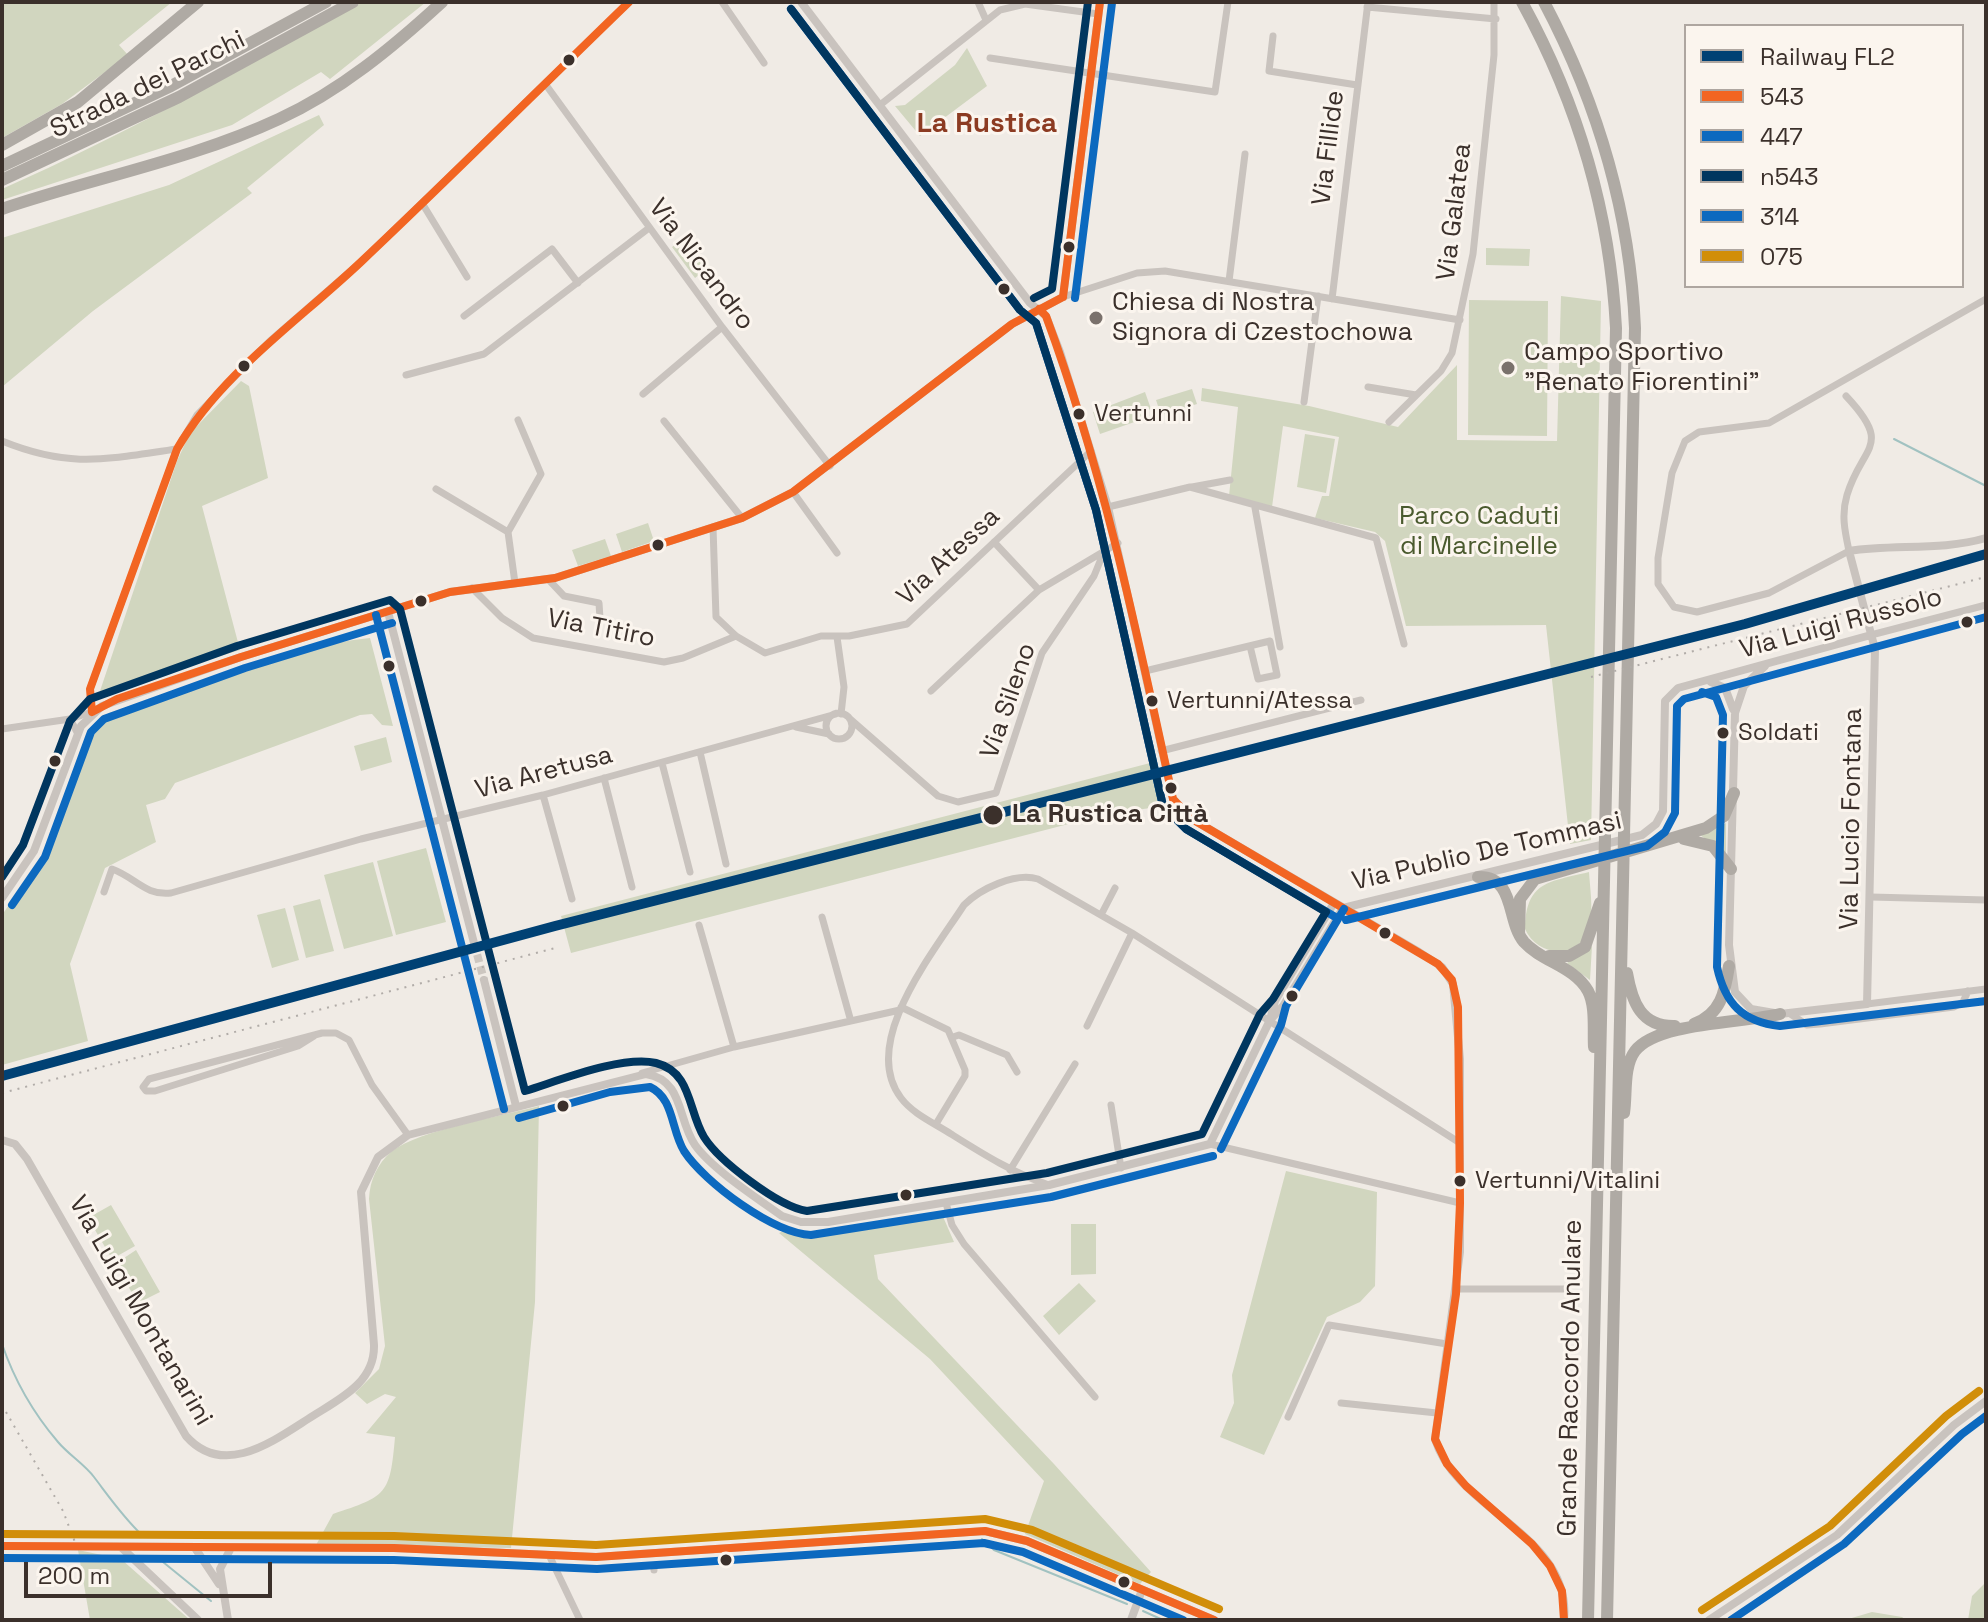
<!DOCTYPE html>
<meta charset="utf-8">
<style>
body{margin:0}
#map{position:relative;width:1988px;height:1622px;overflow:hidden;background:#f0ebe5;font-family:"Space Grotesk",sans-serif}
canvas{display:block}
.frame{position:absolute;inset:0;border:4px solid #3b302b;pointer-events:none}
.legend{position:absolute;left:1684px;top:24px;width:280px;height:264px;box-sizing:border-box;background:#fbf5ee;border:2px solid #aea6a0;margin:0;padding:10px 14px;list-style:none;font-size:24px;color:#3b302b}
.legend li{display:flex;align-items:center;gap:16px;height:40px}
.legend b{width:40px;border:2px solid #aea6a0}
.scale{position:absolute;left:24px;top:1562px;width:248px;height:36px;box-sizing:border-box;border:4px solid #3b302b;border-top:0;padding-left:10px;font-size:24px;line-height:28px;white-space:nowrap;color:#3b302b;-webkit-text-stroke:6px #fbf5ee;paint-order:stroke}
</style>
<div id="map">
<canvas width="1988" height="1622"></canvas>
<div class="frame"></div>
<ul class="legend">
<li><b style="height:10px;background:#004174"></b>Railway FL2</li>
<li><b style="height:10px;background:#f26522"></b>543</li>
<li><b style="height:10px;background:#0c69bf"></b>447</li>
<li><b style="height:10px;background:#00365f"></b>n543</li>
<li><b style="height:10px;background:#0c69bf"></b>314</li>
<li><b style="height:10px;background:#d18e09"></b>075</li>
</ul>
<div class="scale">200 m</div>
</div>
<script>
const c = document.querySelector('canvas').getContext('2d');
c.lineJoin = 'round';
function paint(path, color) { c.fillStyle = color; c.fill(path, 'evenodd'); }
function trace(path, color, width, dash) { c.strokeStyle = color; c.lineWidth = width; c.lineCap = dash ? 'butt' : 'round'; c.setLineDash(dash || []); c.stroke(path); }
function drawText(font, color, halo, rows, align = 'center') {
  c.font = font + ' "Space Grotesk",sans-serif'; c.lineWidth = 6; c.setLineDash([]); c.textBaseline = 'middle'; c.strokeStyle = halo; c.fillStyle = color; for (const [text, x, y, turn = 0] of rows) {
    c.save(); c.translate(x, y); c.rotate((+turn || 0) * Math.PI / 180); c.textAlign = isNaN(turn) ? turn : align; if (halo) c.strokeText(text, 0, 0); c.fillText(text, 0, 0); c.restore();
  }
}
paint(new Path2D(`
 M2 2H172L119 45 128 55 62 104 2 138Z
 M363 2H426L330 79 321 72 232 125 2 200V189C126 134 244 68 363 2Z
 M967 48 987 86 920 136 895 106 905 105 955 65Z
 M319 115 324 125 247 188 252 193 93 311 2 387V238L169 185Z
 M686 237 708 268 695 278 672 247Z
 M1486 248 1530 249 1529 266 1486 265Z
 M1561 296 1601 301 1591 840 1570 844 1546 625 1406 626 1385 541 1375 532 1315 518 1322 496H1329L1339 437 1283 426 1272 507 1229 496 1238 407 1201 401 1202 388 1309 406 1398 427 1457 365V440L1557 441Z
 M1469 300 1548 301 1547 436 1468 435Z
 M241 381 249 386 268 478 202 506 240 650 99 694 177 461 190 433Z
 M1192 389 1197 404 1161 415 1156 400Z
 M1145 392 1151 409 1141 412 1143 419 1100 434 1093 412Z
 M1305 434 1335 439 1326 493 1297 487Z
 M648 523 654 541 622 552 616 534Z
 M605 539 611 556 578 566 572 550Z
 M370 638 393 726 382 725 372 714 360 715 175 783 165 799 146 805 156 842 105 868 70 964 88 1041 2 1065V915L48 848 92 731 109 713C193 686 282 647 370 638Z
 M386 737 392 762 361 771 354 746Z
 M1154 762 1153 781 1165 806 1107 814 571 953 561 916Z
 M1726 823V853L1700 835Z
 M426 848 446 922 396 935 377 861Z
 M373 862 393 936 344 949 324 875Z
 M1589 872C1590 888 1593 907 1590 923 1584 960 1538 959 1525 929 1526 881 1549 882 1589 872Z
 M320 899 334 951 306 958 293 906Z
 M285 908 299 960 272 968 257 915Z
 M1592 946 1590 980 1567 963Z
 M539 1106 535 1302 511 1548 316 1545 333 1514C387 1496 390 1495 395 1437L366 1433 396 1397 385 1394 367 1404 355 1393 379 1369 385 1346 369 1199C370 1180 377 1164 392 1151 420 1130 502 1116 539 1106Z
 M1286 1171 1377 1192 1375 1286 1360 1302 1327 1317 1264 1455 1220 1437 1234 1403 1232 1375Z
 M111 1205 135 1246 112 1259 88 1218Z
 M941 1212 954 1242 874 1255 878 1279 1054 1464 1151 1572 1140 1584 1025 1534 1044 1481 930 1359 779 1233 790 1228 816 1233Z
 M1071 1224H1096V1274L1071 1275Z
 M136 1250 160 1292 138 1303 115 1264Z
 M1079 1283 1096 1301 1059 1335 1043 1316Z
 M78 1550 121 1559 190 1620H90Z
 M1986 1582V1620H1968L1972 1596Z
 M1872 1612 1902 1617 1906 1620H1845Z`), '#d1d6bf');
trace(new Path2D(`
 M1894 439 1986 486
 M2 1277V1299
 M2 1344C14 1379 34 1414 58 1442 69 1455 84 1464 94 1477 110 1498 123 1517 142 1535
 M982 1539 994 1550 1127 1604
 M163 1562 211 1601
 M1143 1611 1163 1620`), '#a1c2c1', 2);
trace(new Path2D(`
 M474 943 484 980`), '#ccc6c0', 8, [8, 4]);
trace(new Path2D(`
 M722 2 764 63
 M978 2 986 20
 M1367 7 1496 19
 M1273 36 1269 71 1357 85
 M990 58 1215 92 1228 2
 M546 85 722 327 830 466
 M880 105 1000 10 1025 4 1098 14
 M422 203 467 277
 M1229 281 1245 154
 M1063 297 1137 273 1165 271 1460 320
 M1332 299 1368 2
 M464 316 552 249 578 283
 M406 375 484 354 649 228
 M1368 387 1416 395
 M643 394 722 327
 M1846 396C1894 447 1862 445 1847 495 1841 515 1845 532 1849 551L1769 593 1697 612 1674 607 1658 584V558L1672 473 1685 441 1699 432 1769 423 1986 299
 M1304 402 1318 296
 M664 421 742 518
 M1389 422 1441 371 1452 353 1473 254 1494 55V2
 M2 441C71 469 106 459 177 449
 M1192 487 1230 480
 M436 489 508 532
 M793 492 837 553
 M1108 507 1190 487 1376 538 1404 644
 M1255 508 1280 647
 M713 527 716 617 736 636 765 653 821 636H849L907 624 1091 451
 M994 542 1039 590
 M548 579 564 596 599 603 600 619
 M515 583 508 532 541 474 518 420
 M472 588 502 618 533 638 664 662 683 658 736 636
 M1871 635 1986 605
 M837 637 844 687 841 714
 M1145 671 1270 641 1277 675 1258 679 1250 646
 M931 691 1039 590 1118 543
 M826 726a13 13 0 1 1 26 0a13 13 0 1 1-26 0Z
 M850 719 938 796 958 802 996 793 1042 653 1094 576 1103 554
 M796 727 829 734
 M2 729 70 719
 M78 734 70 719 92 712 90 689 177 449 197 415 270 341 361 262 629 2
 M1161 751 1361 700
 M700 752 726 864
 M662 763 690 872
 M604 778 632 887
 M543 795 572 899
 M104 892 112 869C135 877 145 896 171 893L361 839 543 795 836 714
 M1871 897 1986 900
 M1101 915 1115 888
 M822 917 850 1018
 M699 925 734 1047
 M1867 1004 1986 989
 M901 1007 948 1030 965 1070V1076L936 1124
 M1789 1013 1807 1025 1820 1024 1954 1007 1963 1002 1968 991
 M1087 1026 1132 933
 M314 1036 298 1046 155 1091H146L143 1087 149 1079 322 1033H336L349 1040 372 1085 408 1135
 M953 1037 959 1035 1007 1055 1017 1072
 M642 1073 734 1047 900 1010
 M1111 1105 1121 1168
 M1210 1144 1460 1203
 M1010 1170 1075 1064
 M1049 1185C1013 1173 983 1154 951 1134 934 1123 913 1114 901 1098 859 1043 933 953 964 905 980 889 1015 872 1038 879L1132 933 1460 1143
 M946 1203 952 1225 964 1244 1095 1397
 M1456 1289H1565
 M1341 1403 1437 1413
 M1288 1417 1329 1325 1447 1344
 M549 1555 580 1620
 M654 1566V1570`), '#c9c3be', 7);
trace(new Path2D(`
 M801 2 1030 303 1046 316 1060 352 1108 507 1173 799 1192 819 1419 952 1442 967 1453 984 1460 1059V1252L1435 1439C1457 1512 1572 1534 1564 1620
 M388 612 474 943
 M1765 666 1744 686 1735 713 1729 945 1735 992 1751 1009 1780 1014 1867 1004 1875 649 1849 551C1895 544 1941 551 1986 538
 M1711 682 1725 688 1733 709
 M2 898 34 851 81 726 102 706 241 657 450 592 555 578 742 518 793 492 1012 324 1063 297 1100 2
 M1343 908 1642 835 1656 824 1663 811 1665 701 1678 688 1871 635
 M484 980 516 1106
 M1271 1019 1283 1006 1343 908
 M2 1140 15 1144 27 1159 186 1436C223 1478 272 1442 308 1419 337 1400 375 1384 374 1345L361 1192 378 1157 408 1135 646 1074C684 1080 677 1119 695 1145 712 1169 757 1198 782 1216L801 1222H828L1049 1185 1210 1144 1270 1020 1275 1001 1334 903
 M2 1546 394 1548 596 1557 985 1531 1027 1541 1214 1620
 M122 1548 198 1620
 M195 1548 219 1584
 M228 1620 220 1569 231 1548
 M1131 1620 1142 1590
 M1709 1620 1837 1535 1954 1425 1986 1401`), '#c9c3be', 8);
trace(new Path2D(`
 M1522 2C1578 104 1610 212 1616 328L1588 1620
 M1544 2C1598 104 1630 213 1635 328L1607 1620
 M2 145 78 102 198 2
 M2 166 171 86 326 2
 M2 180 179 97 353 2
 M2 209C93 178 191 160 279 119 340 91 393 47 442 2
 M1684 839 1713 846 1731 869
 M1478 877C1516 876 1506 921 1524 942 1542 962 1574 966 1588 991 1596 1006 1593 1030 1594 1047
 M1519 933 1520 899 1535 879 1706 828 1724 816 1734 793
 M1549 956H1569L1585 947 1600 903
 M1627 973C1632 1002 1641 1027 1675 1026
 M1694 1024C1721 1014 1725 992 1729 966
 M1624 1113C1627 1094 1623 1067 1635 1051 1657 1022 1744 1023 1780 1014`), '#afaaa4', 12);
trace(new Path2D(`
 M1591 677 1986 577
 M2 1093 559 947
 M2 1405 63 1511 78 1550`), '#b1aca8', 2, [2, 6]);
trace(new Path2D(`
 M1063 297 1100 2
 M1039 309 1046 316C1105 476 1137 633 1173 799L1192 819 1438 964 1452 980 1458 1007 1460 1203 1456 1294 1435 1439 1447 1464 1466 1486 1532 1544 1550 1566 1562 1591 1564 1620
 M92 712 117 699 241 657 450 592 555 578 742 518 793 492 1012 324 1063 297
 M92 712 90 689 177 449C222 372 299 321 363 260 453 175 540 88 629 2
 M2 1546 394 1548 596 1557 985 1531 1027 1541 1214 1620`), '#f26522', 8);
trace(new Path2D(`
 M791 9 1020 310 1036 323 1096 510 1163 806 1186 829 1337 918
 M1075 298 1112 3
 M376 615 504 1109
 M1702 692 1716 697 1723 715 1717 967C1725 1004 1743 1022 1780 1026L1986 1001
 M12 905 45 857 91 732 104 719 245 668 392 623
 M1346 920 1647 846 1665 832 1675 813 1677 706 1684 699 1986 617
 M519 1118 610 1092 650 1087C674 1098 671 1130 684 1151 705 1183 773 1233 811 1235L1051 1197 1213 1156
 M1221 1149 1281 1025 1286 1006 1344 909`), '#0c69bf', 8);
trace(new Path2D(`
 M1034 298 1052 289 1088 2
 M2 877 23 845 70 721 90 699 237 646 390 600 400 609 525 1091C558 1081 622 1055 656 1063 692 1072 688 1111 704 1137 719 1161 779 1207 807 1211L1047 1173 1202 1134 1260 1014 1273 999 1326 912 1186 829 1163 806 1096 510 1036 323 1020 310 791 9`), '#00365f', 8);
trace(new Path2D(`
 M2 1558 394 1560 597 1569 984 1543 1023 1552 1183 1620
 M1731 1620 1844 1544 1962 1434 1986 1416`), '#0c69bf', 8);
trace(new Path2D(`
 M2 1534 394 1536 596 1545 985 1519 1032 1530 1219 1609
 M1702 1610 1830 1526 1946 1416 1979 1391`), '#d18e09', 8);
trace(new Path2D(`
 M2 1076 555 926 1745 624 1986 554`), '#004174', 10);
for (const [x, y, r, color] of [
 [569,60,7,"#3b302b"],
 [1069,247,7,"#3b302b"],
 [1004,289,7,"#3b302b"],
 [1096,318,8,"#7a716c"],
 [244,366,7,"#3b302b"],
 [1508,368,8,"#7a716c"],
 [1079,414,7,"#3b302b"],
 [658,545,7,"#3b302b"],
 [421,601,7,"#3b302b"],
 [1967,622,7,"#3b302b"],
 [389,666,7,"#3b302b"],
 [1152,701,7,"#3b302b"],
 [1723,733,7,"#3b302b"],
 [55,761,7,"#3b302b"],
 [1171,788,7,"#3b302b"],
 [993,815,11,"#3b302b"],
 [1385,933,7,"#3b302b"],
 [1292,996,7,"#3b302b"],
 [563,1106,7,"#3b302b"],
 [1460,1181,7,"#3b302b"],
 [906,1195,7,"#3b302b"],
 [726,1560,7,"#3b302b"],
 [1124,1582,7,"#3b302b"]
]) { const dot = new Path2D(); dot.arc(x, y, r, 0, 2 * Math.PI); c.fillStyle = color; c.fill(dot); trace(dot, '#fbf5ee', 3); }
drawText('24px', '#3b302b', '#fbf5ee', [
 ["Vertunni",1094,414],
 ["Vertunni/Atessa",1167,701],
 ["Soldati",1738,733],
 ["Vertunni/Vitalini",1475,1181]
], 'left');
drawText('26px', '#3b302b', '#fbf5ee', [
 ["Strada dei Parchi",148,85,-26],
 ["Via Fillide",1329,148,-83],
 ["Via Galatea",1455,212,-83],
 ["Via Nicandro",701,265,53],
 ["Via Atessa",949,557,-43],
 ["Via Luigi Russolo",1841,624,-15],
 ["Via Titiro",601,629,11],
 ["Via Sileno",1009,701,-71],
 ["Via Aretusa",544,773,-15],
 ["Via Lucio Fontana",1852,819,-89],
 ["Via Publio De Tommasi",1487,852,-13],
 ["Via Luigi Montanarini",140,1311,60],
 ["Grande Raccordo Anulare",1571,1378,-89]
]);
drawText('26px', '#3b302b', '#fbf5ee', [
 ["Chiesa di Nostra",1112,303],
 ["Signora di Czestochowa",1112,333],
 ["Campo Sportivo",1524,353],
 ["\"Renato Fiorentini\"",1524,383]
], 'left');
drawText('26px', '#4a5a2e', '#fbf5ee', [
 ["Parco Caduti",1479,517],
 ["di Marcinelle",1479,547]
]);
drawText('bold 26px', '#3b302b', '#fbf5ee', [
 ["La Rustica Città",1012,815]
], 'left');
drawText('bold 28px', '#8c3b22', '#fbf5ee', [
 ["La Rustica",987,124]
]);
</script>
